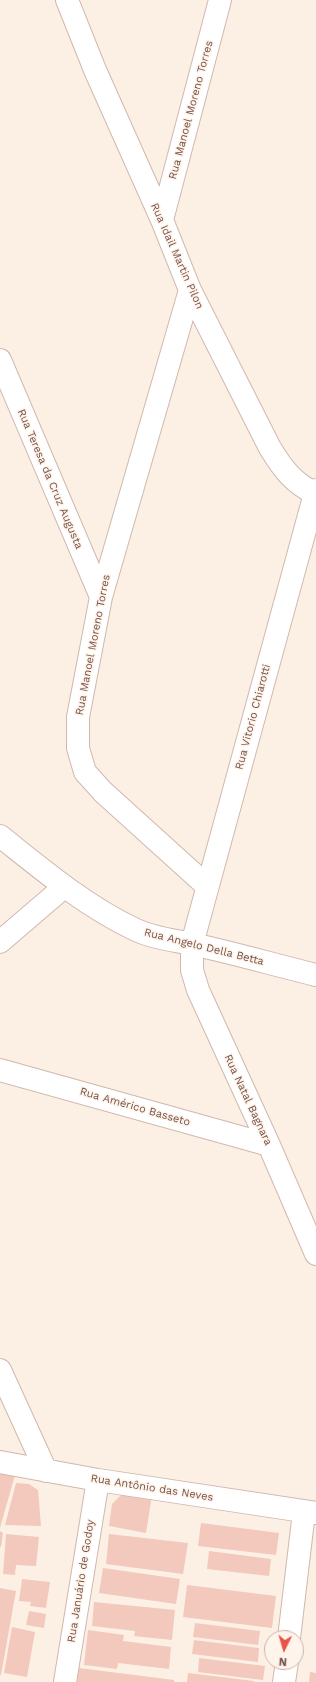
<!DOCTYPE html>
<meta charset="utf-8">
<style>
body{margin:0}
#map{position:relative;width:316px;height:1682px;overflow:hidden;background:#fcf0e4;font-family:"Work Sans",sans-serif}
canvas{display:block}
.north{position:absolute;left:264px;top:1630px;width:40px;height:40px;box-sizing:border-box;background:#fff4eb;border:1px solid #c8b4ab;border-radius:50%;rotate:185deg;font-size:11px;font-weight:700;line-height:16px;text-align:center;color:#75534a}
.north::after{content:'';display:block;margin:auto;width:14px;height:18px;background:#e75449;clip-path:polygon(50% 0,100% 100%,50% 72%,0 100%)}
</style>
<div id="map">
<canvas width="316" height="1682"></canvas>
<div class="north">N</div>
</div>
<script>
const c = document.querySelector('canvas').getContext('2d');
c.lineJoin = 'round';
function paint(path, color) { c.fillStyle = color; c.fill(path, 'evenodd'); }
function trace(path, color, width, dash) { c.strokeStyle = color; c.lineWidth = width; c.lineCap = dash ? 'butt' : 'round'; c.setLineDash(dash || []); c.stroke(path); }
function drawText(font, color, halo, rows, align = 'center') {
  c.font = font + ' "Work Sans",sans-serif'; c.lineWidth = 3; c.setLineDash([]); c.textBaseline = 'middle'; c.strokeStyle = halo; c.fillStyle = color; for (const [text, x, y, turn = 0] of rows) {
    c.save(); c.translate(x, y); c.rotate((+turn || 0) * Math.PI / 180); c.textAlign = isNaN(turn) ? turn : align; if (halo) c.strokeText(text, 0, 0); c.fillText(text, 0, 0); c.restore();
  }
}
paint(new Path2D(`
 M0 1473 15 1475 0 1528Z
 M16 1483 29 1484 38 1490 41 1526 5 1525Z
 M127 1489 152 1495 146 1533 109 1526 112 1504Z
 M201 1523 279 1533 276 1555 198 1546Z
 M0 1531 3 1533 1 1547H0Z
 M6 1534 39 1537 36 1566 16 1565 15 1575 3 1574Z
 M109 1534 188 1543 183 1574 106 1564Z
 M209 1551 271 1559 269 1576 207 1569Z
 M103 1568 180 1579 176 1604 99 1593Z
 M22 1579 50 1582 46 1608 30 1606 31 1602 19 1601Z
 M187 1585 276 1596 272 1628 183 1617Z
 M0 1588 16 1591 1 1675H0Z
 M94 1602 175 1610 172 1640 134 1636 135 1631 92 1626Z
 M29 1611 46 1614 44 1628 26 1625Z
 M195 1623 260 1631 258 1645 193 1637Z
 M12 1627 35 1632 27 1677 4 1673Z
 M88 1630 124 1635 123 1641 171 1647 169 1669 118 1663 117 1669 84 1665Z
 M194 1640 259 1648 258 1662 192 1654Z
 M199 1658 265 1666 263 1680 198 1672Z
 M79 1668 174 1680V1682H77Z
 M310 1672 316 1673V1682H309Z
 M188 1673 254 1681V1682H187Z`), '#f2c9bc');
const minor = new Path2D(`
 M67 0 95 70 162 220 190 290 270 448C283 469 293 483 316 494
 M162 220 220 0
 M190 290 101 597 78 717V748L85 772 103 792 207 886
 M0 360 101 597
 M316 490 192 944V970L198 990 269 1145 316 1254
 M0 836C43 870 84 905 134 929 152 938 173 940 192 944 234 953 275 965 316 975
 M0 942 64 887
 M0 1070 269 1145
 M0 1370 46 1471
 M0 1462 98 1480 316 1513
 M289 1638 304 1512
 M65 1682 98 1480
 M284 1682 287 1662`);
trace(minor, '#d0b8ae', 24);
trace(minor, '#fff', 22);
drawText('11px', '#75534a', '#fff4eb', [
 ["Rua Manoel Moreno Torres",191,110,-75],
 ["Rua Idail Martin Pilon",177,256,66],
 ["Rua Teresa da Cruz Augusta",50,479,67],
 ["Rua Manoel Moreno Torres",93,645,-79],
 ["Rua Vitorio Chiarotti",253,717,-75],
 ["Rua Angelo Della Betta",204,947,14],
 ["Rua Natal Bagnara",248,1100,65],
 ["Rua Américo Basseto",135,1107,16],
 ["Rua Antônio das Neves",152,1488,9],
 ["Rua Januário de Godoy",81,1581,-81]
]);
</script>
